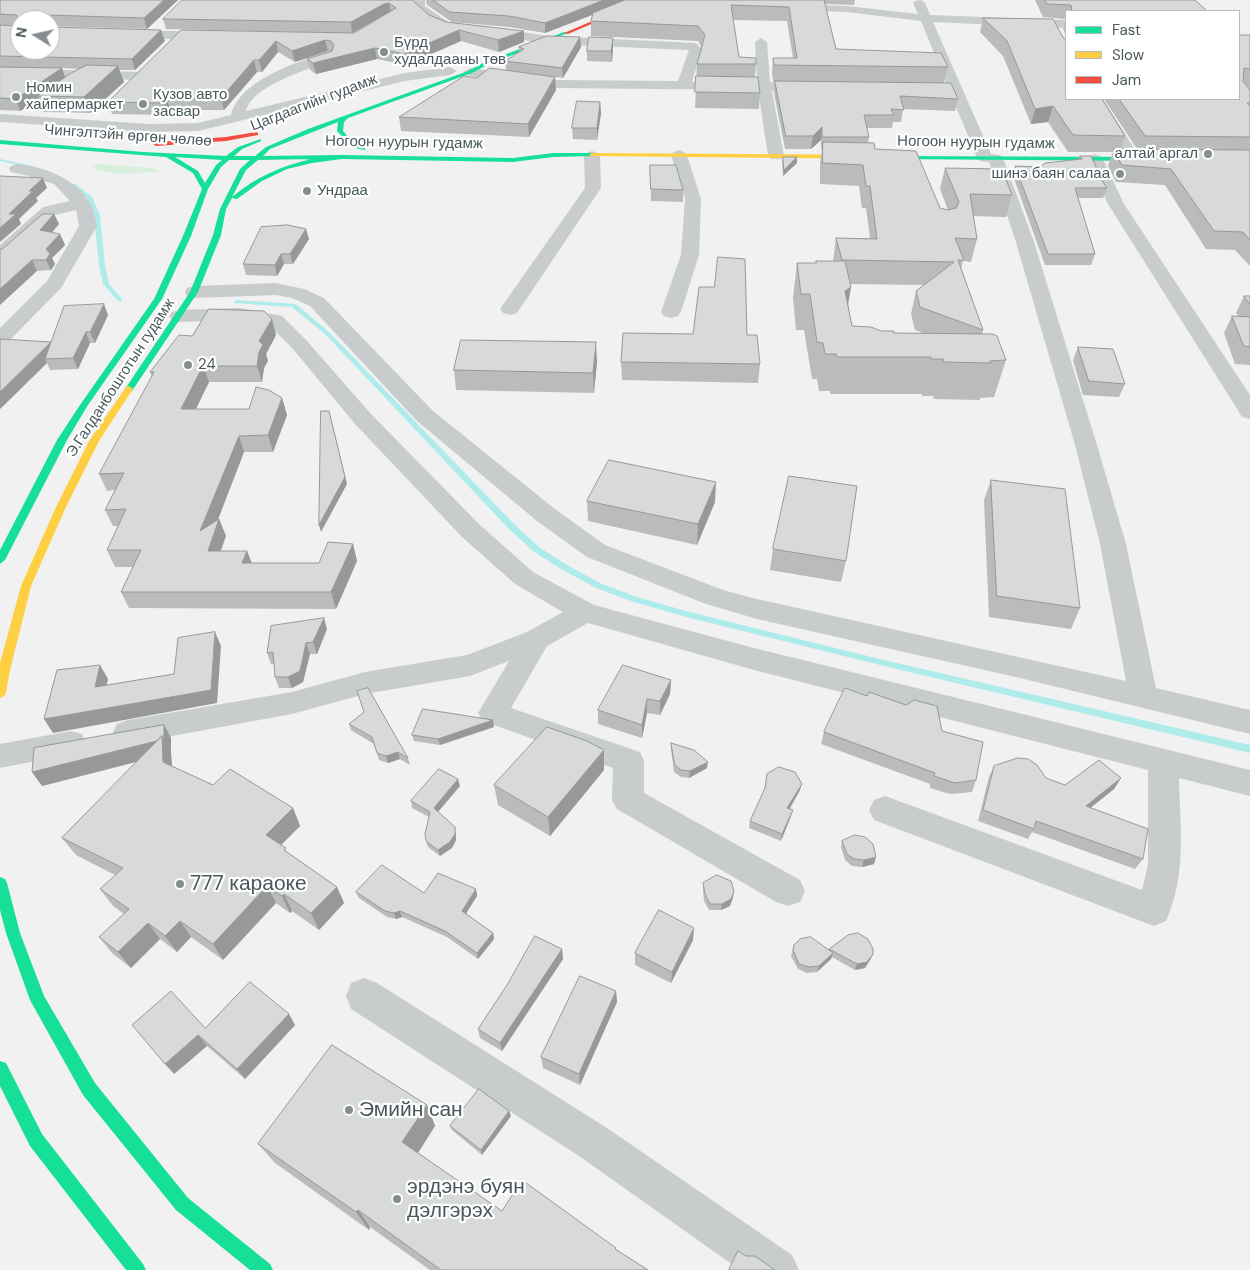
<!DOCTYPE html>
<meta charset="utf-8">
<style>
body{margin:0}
#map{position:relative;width:1250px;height:1270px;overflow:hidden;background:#f2f1f1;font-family:"DM Sans",sans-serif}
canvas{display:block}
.legend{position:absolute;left:1065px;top:10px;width:175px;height:90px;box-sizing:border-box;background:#fff;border:1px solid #b6bcbe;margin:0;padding:6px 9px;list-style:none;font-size:15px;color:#49585d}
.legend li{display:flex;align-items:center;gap:10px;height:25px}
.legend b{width:25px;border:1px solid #b6bcbe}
.north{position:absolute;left:10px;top:10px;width:50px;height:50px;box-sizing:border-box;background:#fff;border:1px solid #b6bcbe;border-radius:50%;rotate:280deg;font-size:14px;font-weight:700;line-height:20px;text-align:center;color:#49585d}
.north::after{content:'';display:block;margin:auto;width:18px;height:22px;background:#848e91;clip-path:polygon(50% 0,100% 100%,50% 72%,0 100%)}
</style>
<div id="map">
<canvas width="1250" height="1270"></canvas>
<ul class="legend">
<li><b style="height:6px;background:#16e098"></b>Fast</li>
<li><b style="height:6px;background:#ffcf43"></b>Slow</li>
<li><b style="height:6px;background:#f24e42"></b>Jam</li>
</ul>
<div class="north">N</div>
</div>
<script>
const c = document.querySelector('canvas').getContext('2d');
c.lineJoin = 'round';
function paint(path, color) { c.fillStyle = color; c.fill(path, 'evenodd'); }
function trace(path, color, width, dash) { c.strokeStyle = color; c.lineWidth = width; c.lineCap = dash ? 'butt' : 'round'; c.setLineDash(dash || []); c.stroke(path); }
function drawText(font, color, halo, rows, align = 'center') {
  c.font = font + ' "DM Sans",sans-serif'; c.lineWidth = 4.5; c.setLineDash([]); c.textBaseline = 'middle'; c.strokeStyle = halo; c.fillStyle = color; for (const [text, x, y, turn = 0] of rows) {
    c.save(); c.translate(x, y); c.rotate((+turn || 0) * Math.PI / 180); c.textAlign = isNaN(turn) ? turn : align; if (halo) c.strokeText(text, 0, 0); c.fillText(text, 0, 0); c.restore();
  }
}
paint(new Path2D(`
 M99 164 150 168 162 171C141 173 112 177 92 168Z`), '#d7efdc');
paint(new Path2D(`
 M0 159 33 166V167L31 168 0 161Z
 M71 184H75L92 197 100 216 105 266 109 284 122 299V301H118L103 284 99 266 94 216 87 198 71 186Z
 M236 300 296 304 330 333 515 525 539 547 567 565 600 583 637 597 686 611 880 659 1250 745V753L880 665 686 617 631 601 594 587 561 569 533 551 509 529 326 335 292 307 234 303V301Z`), '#aeebeb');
paint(new Path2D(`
 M413 0H425V6L451 24 453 27 451 30C439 33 412 12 413 0Z
 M921 0 925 3 930 15 1066 20V28L933 22 991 154 1000 155 1003 158 1033 239 1097 445 1126 544 1156 688 1250 710V734L1020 678 757 619 706 604 587 557 537 521 417 421 310 306 292 298 276 295 194 298 187 296 185 292 187 288 194 286 276 283 304 289 324 298 433 411 555 509 605 545 723 590 757 599 1126 681 1100 544 1075 445 1015 239 989 162 980 161 977 158 921 21 847 12 789 10 783 7 789 4 847 6 918 14 913 3 915 1Z
 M487 27 549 36 696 43 702 49 692 82H757L755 42 761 38 767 42 770 82 813 83 820 87 813 91H772L784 156 781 159H771L768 156 758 90 553 88 470 76 463 72 470 68 553 80 678 81 689 50 549 44 483 34 481 31Z
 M50 28 213 32 219 36 213 40 50 36Z
 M328 53 333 54 334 57 333 60C310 69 252 85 246 111L405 73 450 67 457 71 450 75 405 81 198 131 149 132 0 122V114L149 124 198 123 231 115C239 81 297 61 328 53Z
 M0 68 139 72 146 76 139 80 0 76Z
 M1089 99H1103L1141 159 1138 162H1128Z
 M679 150 684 152 687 155 701 199 699 255 681 312 678 316 671 318 664 316 661 312 681 255 685 199 671 155 674 152Z
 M592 151 597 153 600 156 601 188 517 313 510 315 503 313 500 309 585 188 584 156 587 153Z
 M1095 154 1100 156 1103 159 1124 204 1250 395V419L1242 417 1239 412 1108 204 1087 159 1090 156Z
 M17 164C45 167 75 178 90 203 94 210 95 219 97 226L61 288 7 343 0 345V328L47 281 79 226 76 210 55 215 6 258 0 259V245L43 207 70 201 54 184 25 175 11 172 9 169 11 166Z
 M240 308 282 316 307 341 371 414 480 525 533 572 594 605 754 648 1250 770V796L1179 778C1180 827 1187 875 1166 921L1154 926 874 820 869 810 874 800 885 796 1142 890 1148 865V770L754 670 588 623 547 646 511 708 640 752 644 761V793L800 880 805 891 800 902 788 906 776 902 617 809 612 800 613 768 483 721 478 713 509 661 470 676 365 694 292 714 128 744 117 740 113 732 117 724 128 720 292 692 365 672 467 655 527 632 563 612 515 584 462 537 355 424 293 349 269 325 240 320 179 322 172 320 169 316 172 312 179 310Z
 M71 731 82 734 86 743 82 752 0 768V744Z
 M364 978 377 983 607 1128 792 1255 799 1270H740L579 1156 351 1009 346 996 351 983Z`), '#c9cccd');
paint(new Path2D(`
 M564 32 568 33 487 65 472 73 348 118 344 122 343 131 351 140 365 148V150C354 150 344 139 337 131L338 122 270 149 263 156 342 155 513 158 553 153H592L594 154V156L553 157 513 162 342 159 312 163 287 169 262 181 237 199 232 198 226 209 221 235 198 292 132 391H126L125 389 190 292 213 235 220 209 240 169 250 160H229L221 167 208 189 191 236 162 299 88 405 67 440 5 560 0 564V550L57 440 80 405 154 299 183 236 202 189 193 173 166 157 0 144V140L143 152 226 156 238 147 261 139V141L242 149 234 156H255L266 147 308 129 468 71 483 63ZM175 157 222 160 216 165 205 183 198 171ZM312 159C281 166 256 177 232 197L246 170 258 160 313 159Z
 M891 156 1149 157 1152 159 1149 161 893 159 891 158Z
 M0 877 5 879 7 883 20 933 44 996 95 1083 188 1198 270 1264 273 1270H250L176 1210 83 1095 30 1000 6 933 0 910Z
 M0 1061 6 1063 42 1134 143 1264 146 1270H126L30 1146 0 1086Z`), '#16e098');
paint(new Path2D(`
 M592 153 893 155 896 157 893 159 590 156V154Z
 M129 386 133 389 99 441 66 507 31 586 10 670 6 693 4 696 0 698V663L21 586 56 507 89 441 126 387Z`), '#ffcf43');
paint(new Path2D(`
 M642 0H648L568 34 564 33Z
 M256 132 258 133V135L226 141 156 146 153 144 156 142 226 137Z`), '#f24e42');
paint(new Path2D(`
 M0 0H178L147 29 50 26V20H20V50L165 41 135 70H119L124 82 90 113 44 112 39 99 20 111 0 110ZM62 68 79 69 65 77Z
 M412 0 429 15 446 22 524 31V42L499 52 461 41 406 65 377 59 316 74 310 70 307 59 329 51H328L295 62 278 52 262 72H257L224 110H170L166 115 112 114 108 102 299 32 166 29 163 19ZM386 14 354 33H353Z
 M426 0H855L854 5 824 4 836 49 948 67 944 83 958 99 955 111 903 109 901 122H893L892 128H867L869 137 868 143 940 208 948 210 940 189 945 168 1012 195 1006 217 973 216 977 239 971 262 963 261 961 269 983 330 982 334 1006 360 994 397 980 398V400L934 399 933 396H922V394H830V391H819L817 379H812L804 330H796L793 298 797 263H816V261H833L836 238H870L866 208H862L859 186 820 184V163L822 149H821V140L811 149H785L774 93 775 81H773L772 73 773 58H793L787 21 733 20 739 57 756 64 755 77 760 93 759 109 695 108 697 64 701 46 698 41 591 36V21L592 15 545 33 509 27 452 22 427 5ZM850 284 924 285 916 291 911 314 915 330 923 333H894L852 326 848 304Z
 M1035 0H1195L1207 11H1066V19L1043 17Z
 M983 18 1064 39 1066 99 1125 136 1121 149H1137L1104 99H1239L1250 35V266L1235 250 1206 249 1165 185 1116 182 1108 166 1113 152H1068L1048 122 1031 124 1003 56 980 32Z
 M1066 20V35L1063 29Z
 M580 37 581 47 563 78 555 77 556 90 529 137 401 131 399 117 476 78 506 70 505 61 519 52V47Z
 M613 49 612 62 587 61V51Z
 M600 102 601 113 597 140 573 139 572 128Z
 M1080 156 1098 171 1097 174 1107 188 1103 198H1078L1095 254 1091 265H1045L1013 176 1015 166 1040 167 1079 159Z
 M783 157 797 163 783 176 782 163Z
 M650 165 683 190V202L651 201Z
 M54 214 59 224 51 233 60 234 65 245 52 258 55 264 51 270 37 271 2 249Z
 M306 229 309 239 293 264H284L277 276 246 275 243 264Z
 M1244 296H1250V365L1235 364 1224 333 1232 316 1239 317 1236 313Z
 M108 315 95 343H90L78 369 50 370 47 363 0 409 51 342Z
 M276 335 266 354 268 361 264 368 262 382H209L196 409H249L282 398 287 415 273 452H244L217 521 219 519 226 536 221 551H247L252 563H319L353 544 357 561 336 609 129 608 121 592 133 567H115L107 550 118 526H113L105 510 115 490 107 491 99 474 152 377 150 372 192 336Z
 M747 335 760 364 758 383 622 380 621 362Z
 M1078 347 1125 384 1119 397 1083 395 1073 360Z
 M597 362 594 393 456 390 454 370Z
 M991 480 1080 608 1071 629 989 617 984 500Z
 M587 501 715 502 697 545 588 521Z
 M773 549 846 561 841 582 770 570Z
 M327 629 317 654H310L303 682 292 688H279L275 677 274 664H271L267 653Z
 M671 680 670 694 660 715 647 713 642 738 598 724V710Z
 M493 720 494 727 440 745 414 741 412 735Z
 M349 724 408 758 410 765 400 759 388 763 379 760 374 744 351 730Z
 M164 725 171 738V753L172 766 213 785 293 808 300 826 281 845 288 853 337 887 344 903 319 930 292 911 290 913 276 903 223 960 191 937 177 952 160 939 131 968 112 953 99 937 124 914 113 906 100 889 115 875 76 855 62 838 137 762 42 786 32 772Z
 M942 731 976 780 972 792 950 794 930 788V784L821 744 824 732Z
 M671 743 707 768 689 778 681 777 674 772 671 749Z
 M604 750V770L550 836 498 805 494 785Z
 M994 766 1046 778 1065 785 1121 778 1114 789 1090 808 1143 859 1135 869 1032 832 1028 839 978 821 989 777Z
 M460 786 438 812 456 833V840L452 848 440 856 428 847 426 841 429 817 412 808 411 801Z
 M800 790 790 809 791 816 781 841 749 828 750 821Z
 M842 841 874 864 862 867 852 866 845 860 841 847Z
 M703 883 733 897 730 906 721 910H709L704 901 703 889Z
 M476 889 477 896 466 914 493 933 494 939 478 959 447 937 402 917 396 919 387 917 359 898 356 892 424 893Z
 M693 940 671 983 635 965V953Z
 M794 945 828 950 829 949 873 954 870 960 865 968 855 970 832 957 831 959 817 972 807 973 798 969 791 956Z
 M562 949 563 959 502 1051 480 1038 478 1029Z
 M616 991 617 1002 580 1085 543 1068 541 1057Z
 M295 1025 245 1079 207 1046 174 1074 205 1028Z
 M427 1105 435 1126 418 1153 502 1211 616 1250 648 1270H430L370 1227 369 1230 275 1163 258 1144Z
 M509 1111 511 1116 482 1155 452 1130 450 1126Z`), '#babbbb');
paint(new Path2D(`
 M164 0H178L147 29 144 18Z
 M604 0H631L545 33V23Z
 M389 3 391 13 386 14 352 33 351 22 384 4Z
 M46 15 48 20H45L44 17Z
 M161 30 165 41 135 70 132 59Z
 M459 30 461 41 406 65 404 54Z
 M524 31V42L499 52 498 40Z
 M580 37 581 47 563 78 562 68Z
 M613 38V49L612 62 611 51Z
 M325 40 328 51 295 62 292 51Z
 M276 41 278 52 262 72 259 60Z
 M375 48 377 59 316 74 313 63Z
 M254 60 257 72 224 110 221 98Z
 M118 66 124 82 90 113 84 97Z
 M62 68 66 80 37 96 39 99 20 111 16 99Z
 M555 77 556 90 529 137 528 124Z
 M167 98 170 110 166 115 162 103Z
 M600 102 601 113 597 140V128Z
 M1053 106 1048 122 1031 124 1035 109Z
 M822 127 821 140 811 149 813 136Z
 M797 157V163L783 176 784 170Z
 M43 178 47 188 36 198 38 201 19 219 21 224 0 242V228L9 214 29 191Z
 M54 214 59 224 45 241 40 230Z
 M306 229 309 239 293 264 290 254Z
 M60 234 65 245 52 258 55 264 51 270 46 260V249Z
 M281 254 284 264 277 276 275 265Z
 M32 260 37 271 0 305V289Z
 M851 287 845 323V291Z
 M104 304 108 315 95 343 90 332Z
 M272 319 276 335 266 354 268 361 264 368 262 382 257 366 259 341Z
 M86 332 90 343 78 369 73 358Z
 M51 342 45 359 47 363 0 409V392Z
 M596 342 597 362 594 393 593 373Z
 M203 366 209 382 188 425 181 409Z
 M282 398 287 415 273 452 268 435Z
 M329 411 347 484 321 532 319 525Z
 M239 436 244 452 207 548 200 531Z
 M716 482 715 502 697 545 698 524Z
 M219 519 226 536 214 567 208 551Z
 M353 544 357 561 336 609 331 592Z
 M247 551 253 567 242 563Z
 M324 618 327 629 317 654 313 642Z
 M215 632 221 646 217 703 53 733 44 719 211 690Z
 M306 643 310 654 303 682 292 688 288 677Z
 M100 665 108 679 103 701 95 687Z
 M671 680 670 694 660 715V701Z
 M647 699V713L642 738V725Z
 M493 720 494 727 440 745 438 739Z
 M164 725 171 738V753L173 780 163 762 162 755 42 786 32 772Z
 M604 750V770L550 836 548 817Z
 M398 752 400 759 388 763 386 756Z
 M708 762 707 768 689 778 690 771Z
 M1121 778 1114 789 1079 817 1086 806Z
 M458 779 460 786 436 814 434 808Z
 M802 784 800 790 786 814 787 808Z
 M293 808 300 826 274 852 266 835Z
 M793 810 791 816 781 841 782 834Z
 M455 827 456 840 452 848 440 856 438 850Z
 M876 857 874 864 862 867 864 860Z
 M267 886 276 903 223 960 213 944Z
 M337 887 344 903 319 930 311 913Z
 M476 889 477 896 463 918 462 911Z
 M734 891 733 897 730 906 721 910 722 904Z
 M284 894 292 911 290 913 282 896Z
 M400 911 402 917 396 919 394 913Z
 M180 921 191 937 177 952 165 936Z
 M148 923 160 939 131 968 118 952Z
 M694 928 693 940 671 983 672 972Z
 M493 933 494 939 478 959 477 953Z
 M562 949 563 959 502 1051 500 1043Z
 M833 953 831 959 817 972 819 966Z
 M873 954 870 960 865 968 855 970 857 964Z
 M616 991 617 1002 580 1085 579 1074Z
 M289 1014 295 1025 245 1079 237 1069Z
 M198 1035 207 1046 174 1074 165 1064Z
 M427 1105 435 1126 412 1162 402 1142Z
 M509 1111 511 1116 482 1155 481 1150Z
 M358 1210 370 1227 369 1230 356 1212Z`), '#979898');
const building = new Path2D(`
 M2 0H164L144 18 46 15 44 17 45 20H20V50H50V27L161 30 132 59 0 56V25L17 26V15L0 14V1Z
 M182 0H412L429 15 446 22 524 31 498 40 459 30 404 54 375 48 313 63 307 59 332 51 334 45 331 41 325 40 292 51 276 41 259 60H254L221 98H167L162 103 108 102 181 30 354 33 396 8 389 3 384 4 351 22 163 19Z
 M433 0H604L545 23 509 16 450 12Z
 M625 0H824L836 49 941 53 948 67 774 65 773 58H797L789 7 731 5 739 57 756 58V64H697L705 35 698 26 591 21 593 13Z
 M1045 0H1195L1207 11H1072L1071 5 1047 4Z
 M983 18 1053 19 1064 39H1066V99H1102L1125 136 1073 135 1053 106 1035 109 1007 41Z
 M1239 35H1250V69L1244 68 1243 81 1250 90V103H1247L1250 106V137L1145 136 1119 99H1239Z
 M547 36 580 37 562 68 505 61 524 49 519 47Z
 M589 37 613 38 611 51H587Z
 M87 65 118 66 84 97 37 96 73 72Z
 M0 67 62 68 16 99 0 98Z
 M490 68 555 77 528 124 399 117 464 76 476 78Z
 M696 76 758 77 760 93 695 92Z
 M775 81 951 83 958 99 900 96 904 110 891 109 894 115H864L869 137H822V127L813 136H786Z
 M577 101 600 102 597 128H572Z
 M823 142 874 143 875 149 916 151 940 208 948 210 956 208 959 202 945 168 1002 169 1012 195 970 194 977 239 955 238 964 260H958L983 330 920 307 916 291 954 262 842 260 836 238 877 239 870 186H866L863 165 823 163Z
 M1114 149 1250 150V240L1243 232 1214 231 1171 169 1122 165Z
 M1080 156H1091L1098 171H1096L1107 188H1075L1095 254H1048L1015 166 1040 167 1045 163 1082 159Z
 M783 157H797L784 170Z
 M650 165H676L683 190 651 189Z
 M0 176 43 178 29 191H33L9 214H16L0 228Z
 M43 214H54L40 230 60 234 46 249 50 254 46 260H32L0 289V249H2Z
 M288 225 306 229 290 254H281L275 265 243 264 261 227Z
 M718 257 745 259 747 335H757L760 364 621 362 623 333 693 334 699 287H714Z
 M816 261H845L851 287 845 291 852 326 871 327 881 331H894V333L993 334 997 336 1006 360 990 361 991 363 944 362 943 359H931V357H837L836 354H825L823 343 817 342 810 294H801L797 263H816Z
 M1244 296H1250V304Z
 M104 304 90 332H86L73 358 45 359 51 342 0 392V339L51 342 64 306Z
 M209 309 264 311 272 319 259 341 263 345 259 352 257 366H203L181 409H249L256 387 269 390 282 398 268 435 239 436 200 531 219 519 208 551H247L242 563H319L328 542 353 544 331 592H121L141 550H107L126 509 105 510 124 473 99 474 154 372H150L179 335 192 336Z
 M1232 316 1250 317V347L1244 346Z
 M461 340 596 342 593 373 454 370Z
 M1078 347 1113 349 1125 384 1089 381Z
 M321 411H329L345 477 319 525Z
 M609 460 716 482 698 524 587 501Z
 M789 476 857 486 846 561 773 549Z
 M991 480 1065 489 1080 608 997 596Z
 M324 618 313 642 306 643 300 671 288 677H275L273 652 267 653 271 626Z
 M215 632 211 690 44 719 57 670 100 665 95 687 174 674 178 638Z
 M623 665 671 680 660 701 647 699 642 725 598 710Z
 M368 688 408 758 398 752 386 756 377 753 372 737 349 724 364 712 357 691Z
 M845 688 867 696 869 692 906 705 914 700 937 706 942 731 983 742 976 780 955 783 934 776 935 773 824 732Z
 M423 709 493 720 438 739 412 735Z
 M164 725V740L162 736 157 741 32 772 34 748Z
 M547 727 587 741 604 750 548 817 494 785Z
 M162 736 163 762 213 785 230 769 293 808 266 835 286 848 284 850 337 887 311 913 284 894 282 896 267 886 213 944 180 921 165 936 148 923 118 952 99 937 129 909 100 889 123 868 62 838Z
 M671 743 694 750 708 762 690 771 681 770 675 765Z
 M1018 758 1028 759 1037 765 1046 778 1065 785 1099 760 1121 778 1086 806 1148 829 1143 859 1036 821 1034 829 983 810 994 766Z
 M779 767 795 772 802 784 787 808 793 810 782 834 750 821 765 788 767 774Z
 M439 769 458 779 434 808 455 827V834L450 842 438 850 426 841 425 834 430 812 411 801Z
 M855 835 865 837 873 844 876 857 864 860 854 859 847 854 842 841Z
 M382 865 424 893 438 873 476 889 462 911 493 933 477 953 445 931 400 911 394 913 385 911 356 892Z
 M717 875 731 881 734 891 731 899 722 904H710L705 894 703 883Z
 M659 910 694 928 672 972 635 953Z
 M858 933 868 939 873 949V954L867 962 857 964 829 949 848 935Z
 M535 936 562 949 500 1043 478 1029 507 985Z
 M811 937 833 953 819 966 809 967 799 964 793 950 794 945 800 939Z
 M580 976 616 991 579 1074 541 1057Z
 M250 982 289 1014 237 1069 198 1035 165 1064 132 1025 171 991 205 1028Z
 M332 1045 427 1105 402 1142 502 1211 522 1180 616 1248 615 1249 648 1270H441L358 1210 356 1212 258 1144Z
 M479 1089 509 1111 481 1150 450 1126Z
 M738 1251 746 1256H755L775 1270H729Z`);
paint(building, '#d8d9d9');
trace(building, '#979898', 1);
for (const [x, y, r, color] of [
 [384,52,5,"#848e91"],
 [16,97,5,"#848e91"],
 [143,104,5,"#848e91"],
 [1208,154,5,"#848e91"],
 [1120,174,5,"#848e91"],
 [307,191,5,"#848e91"],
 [188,365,5,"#848e91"],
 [180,884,5,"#848e91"],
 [349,1110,5,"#848e91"],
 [397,1199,5,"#848e91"]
]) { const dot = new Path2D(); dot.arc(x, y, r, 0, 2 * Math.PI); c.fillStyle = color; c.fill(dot); trace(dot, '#fff', 2); }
drawText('15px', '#49585d', '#fff', [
 ["Бүрд",394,43],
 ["худалдааны төв",394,60],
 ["Номин",26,88],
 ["хайпермаркет",26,105],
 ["Кузов авто",153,95],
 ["засвар",153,112],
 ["алтай аргал",1198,154,"right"],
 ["шинэ баян салаа",1110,174,"right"],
 ["Ундраа",317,191],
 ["24",198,365]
], 'left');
drawText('15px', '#49585d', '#fff', [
 ["Цагдаагийн гудамж",314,103,-21],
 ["Чингэлтэйн өргөн чөлөө",128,136,4],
 ["Ногоон нуурын гудамж",404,143,1],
 ["Ногоон нуурын гудамж",976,143,1],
 ["Э.Галданбошготын гудамж",121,378,-57]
]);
drawText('21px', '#49585d', '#fff', [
 ["777 караоке",190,884],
 ["Эмийн сан",359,1110],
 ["эрдэнэ буян",407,1187],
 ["дэлгэрэх",407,1211]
], 'left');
</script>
